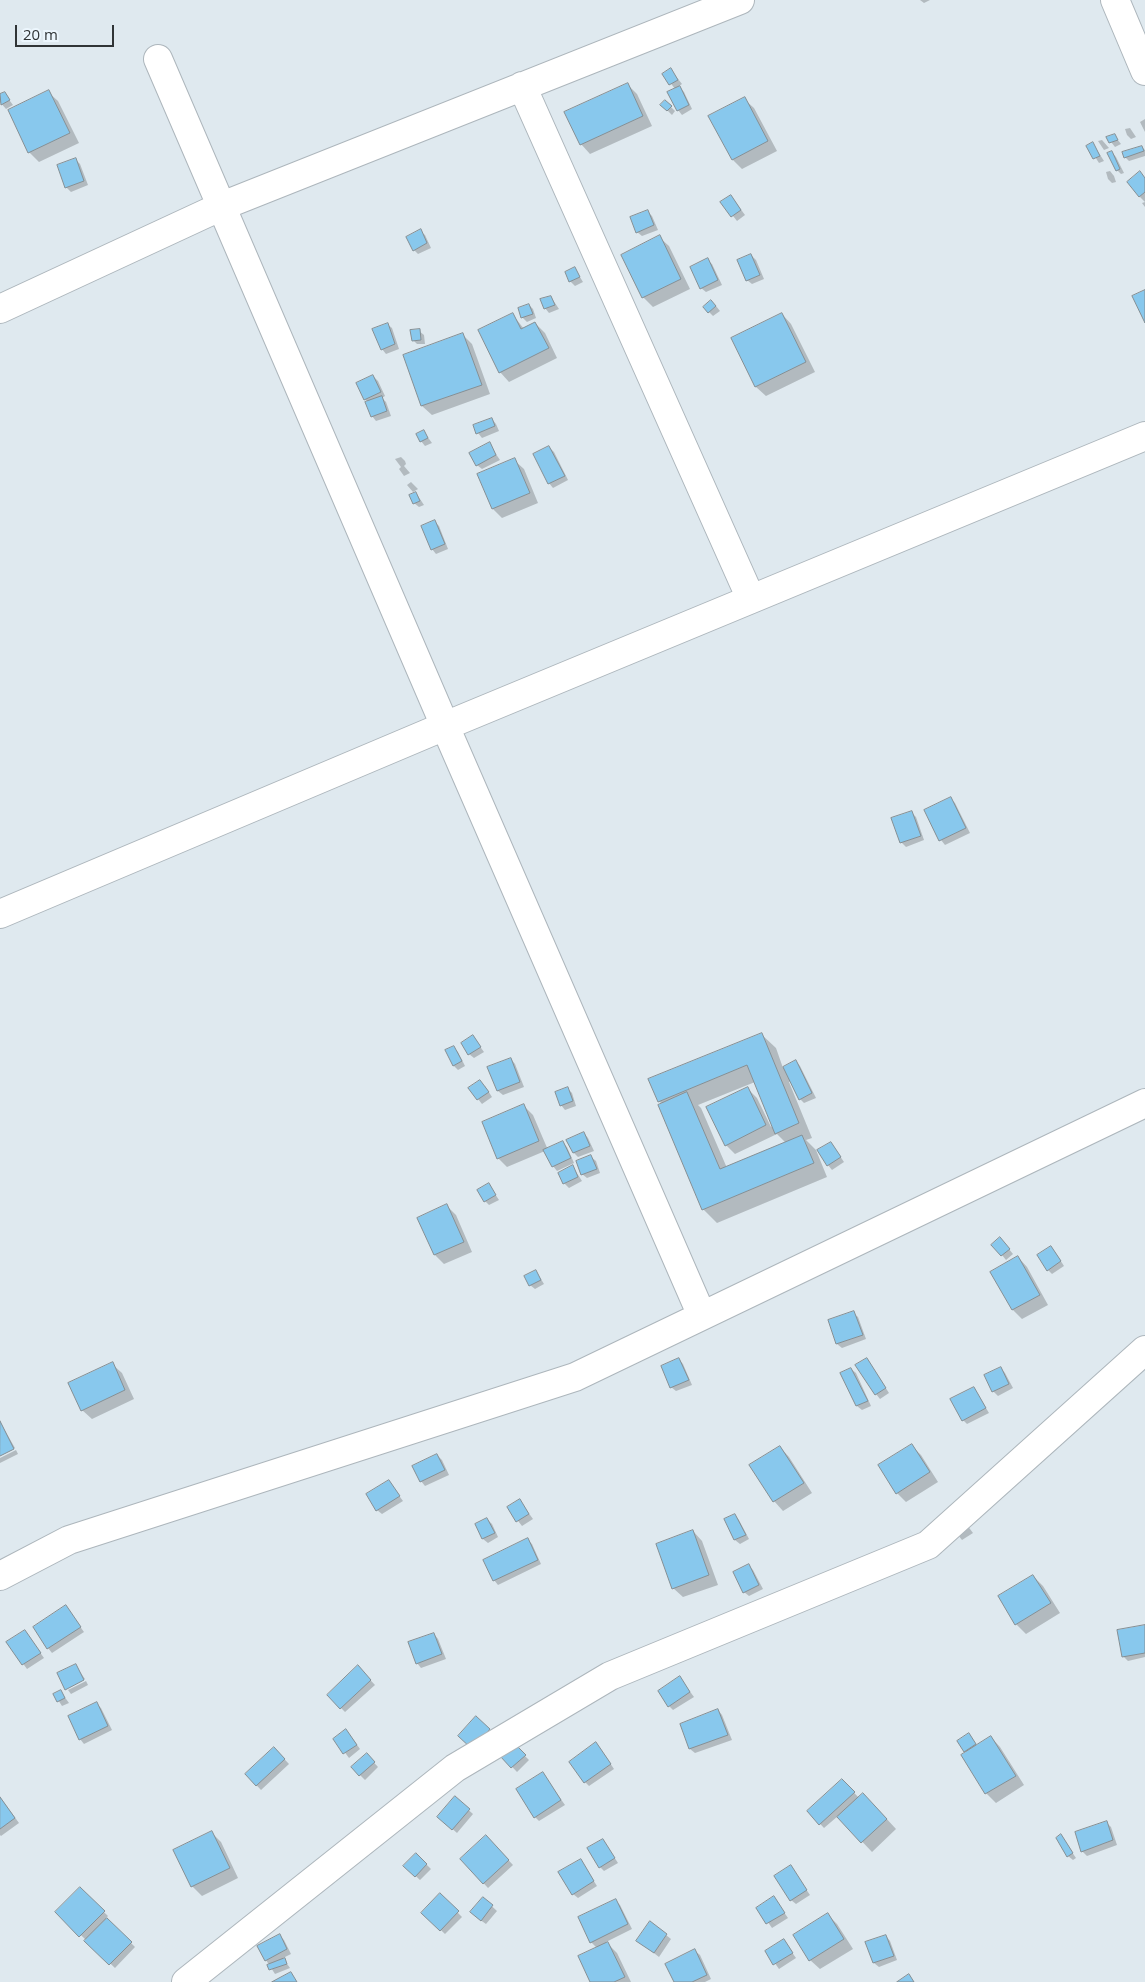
<!DOCTYPE html>
<style>
body{margin:0}
#map{position:relative;width:1145px;height:1982px;overflow:hidden;background:#dfe9ef;font-family:"Open Sans",sans-serif}
canvas{display:block}
.scale{position:absolute;left:15px;top:25px;width:99px;height:22px;box-sizing:border-box;border:2px solid #303436;border-top:0;padding-left:6px;font-size:15px;line-height:18px;white-space:nowrap;color:#303436;-webkit-text-stroke:4px #ecf6fd;paint-order:stroke}
</style>
<div id="map">
<canvas width="1145" height="1982"></canvas>
<div class="scale">20 m</div>
</div>
<script>
const c = document.querySelector('canvas').getContext('2d');
c.lineJoin = 'round';
function paint(path, color) { c.fillStyle = color; c.fill(path, 'evenodd'); }
function trace(path, color, width, dash) { c.strokeStyle = color; c.lineWidth = width; c.lineCap = dash ? 'butt' : 'round'; c.setLineDash(dash || []); c.stroke(path); }
paint(new Path2D(`
 M920 0H930L924 3Z
 M671 70 682 84 679 86 684 92 692 109 682 115 678 110 675 89 664 74Z
 M627 84 637 94 652 126 590 154 581 144Z
 M48 92 58 101 79 143 39 162 29 152 9 111Z
 M4 93 13 105 6 109 0 102V96Z
 M744 99 754 108 777 151 742 169 733 160Z
 M665 101 675 111 672 115 662 105Z
 M1145 119V132L1140 122Z
 M1130 128 1136 137 1131 139 1127 135 1125 129Z
 M1114 135 1121 144 1115 147 1108 138Z
 M1102 140 1109 148 1104 150 1098 141Z
 M1093 144 1104 161 1099 163 1088 146Z
 M1142 147 1145 150V156L1129 161 1125 157Z
 M1112 152 1116 157 1124 173 1121 174 1117 170Z
 M76 160 80 164 88 185 71 192 66 187Z
 M1110 171 1114 176 1116 182 1112 183 1108 179 1106 172Z
 M1145 178V207L1142 203 1145 202 1140 197Z
 M731 196 745 215 737 221 722 202Z
 M647 211 652 216 658 230 642 236 637 232Z
 M420 231 425 235 431 248 418 254 414 250Z
 M659 237 669 246 690 289 653 307 643 297 623 255Z
 M751 255 756 260 764 279 752 284 747 280Z
 M707 260 712 264 722 285 706 292 701 288Z
 M575 269 583 282 575 286 570 281Z
 M551 297 559 309 549 313 545 308Z
 M529 305 533 309 536 318 527 322 522 317Z
 M716 306 720 311 713 316 709 312Z
 M782 314 791 324 815 372 766 396 756 387 732 339Z
 M513 315 524 329 535 323 545 333 557 358 509 382 500 372Z
 M387 324 392 328 399 349 386 354 382 349Z
 M419 331 424 335 425 344H417L413 340Z
 M463 335 472 344 490 394 432 415 422 406 405 356Z
 M373 376 378 381 385 396 382 398 386 402 391 416 376 421 372 416 368 402 365 399Z
 M492 419 496 424 499 431 482 438 478 433Z
 M424 432 432 443 425 446 421 441Z
 M489 444 500 460 482 469 477 465Z
 M549 447 554 452 568 480 553 488 549 483Z
 M401 457 405 461 406 464 404 466 410 473 404 476 399 469 401 467 395 459Z
 M514 460 524 469 538 503 502 518 493 509 479 475Z
 M411 482 418 489 413 492 407 485Z
 M416 493 424 505 419 507 414 503Z
 M435 522 439 526 448 549 436 554 432 549Z
 M951 799 955 803 970 833 945 845 941 840 926 811Z
 M911 812 916 817 924 840 906 847 902 843 893 819Z
 M761 1034 776 1048 783 1068 796 1061 800 1066 816 1098 804 1103 800 1099 791 1081 789 1082 812 1138 806 1140 816 1150 827 1177 717 1223 703 1209 662 1104 659 1101ZM755 1082 773 1126 771 1127 757 1098 748 1089 726 1145 735 1154 777 1134 786 1143 727 1168 701 1108 698 1105Z
 M473 1037 484 1052 474 1058 469 1054Z
 M453 1047 458 1052 465 1066 458 1070 454 1066 447 1051Z
 M511 1059 515 1064 524 1087 503 1095 498 1091 489 1068Z
 M485 1086 492 1097 482 1104 478 1099Z
 M568 1089 572 1093 576 1106 565 1110 561 1105Z
 M524 1106 533 1115 548 1150 562 1142 567 1147 574 1163 557 1171 553 1166 545 1151 507 1167 498 1158Z
 M584 1133 588 1138 594 1151 578 1157 574 1153 568 1141Z
 M831 1143 844 1162 832 1170 828 1165Z
 M591 1157 596 1161 600 1173 587 1178 582 1174Z
 M573 1167 582 1181 569 1188 564 1183Z
 M489 1185 499 1200 489 1205 485 1201Z
 M447 1206 456 1215 472 1252 444 1264 435 1255Z
 M1004 1243 1013 1254 1006 1260 1002 1255Z
 M1055 1252 1064 1266 1052 1274 1048 1270Z
 M1018 1257 1027 1267 1048 1305 1022 1319 1013 1310 992 1272Z
 M536 1271 544 1284 535 1289 530 1285Z
 M853 1313 858 1317 866 1339 842 1348 837 1344 829 1321Z
 M679 1359 683 1364 692 1385 676 1391 671 1387Z
 M867 1359 889 1393 880 1399 876 1394Z
 M112 1364 122 1373 134 1399 92 1419 82 1410Z
 M1001 1368 1005 1373 1013 1388 998 1396 993 1391Z
 M851 1369 856 1373 871 1406 862 1410 857 1406 842 1374Z
 M974 1388 989 1413 967 1424 963 1420Z
 M0 1422 15 1448 0 1455Z
 M912 1446 921 1455 938 1482 906 1502 897 1493Z
 M780 1447 789 1457 812 1493 783 1511 774 1501Z
 M16 1450 18 1454 0 1463V1458Z
 M437 1455 442 1460 449 1475 425 1486 421 1481Z
 M389 1482 403 1501 382 1514 377 1510Z
 M520 1501 533 1519 522 1526 508 1508Z
 M735 1515 739 1520 749 1539 740 1544 735 1540 726 1520Z
 M487 1519 492 1524 498 1537 488 1543 483 1539 477 1524Z
 M967 1525 973 1533 962 1540 958 1535Z
 M693 1531 702 1541 718 1585 683 1597 673 1588Z
 M528 1540 532 1544 541 1564 498 1585 494 1580Z
 M749 1566 753 1570 763 1589 749 1596 744 1592Z
 M1033 1576 1043 1586 1060 1613 1026 1634 1016 1624Z
 M66 1607 84 1632 52 1653 48 1648Z
 M1145 1626V1657L1128 1661 1123 1656Z
 M25 1631 44 1658 27 1669 8 1643Z
 M434 1634 438 1639 446 1659 421 1668 417 1663Z
 M76 1666 85 1679 66 1688Z
 M358 1667 375 1685 345 1712 328 1695Z
 M680 1678 694 1697 673 1710 669 1706Z
 M86 1681 88 1685 71 1694 68 1690Z
 M61 1692 69 1703 62 1706 55 1695Z
 M97 1704 101 1708 112 1730 84 1744 80 1739Z
 M718 1710 722 1715 732 1740 695 1753 690 1749 681 1724Z
 M350 1735 360 1749 349 1758 335 1739Z
 M969 1735 977 1746 991 1737 1000 1747 1024 1785 996 1803 986 1793 963 1755 967 1753 965 1751Z
 M514 1745 529 1760 517 1772 502 1756Z
 M274 1748 289 1764 261 1790 246 1774Z
 M600 1748 614 1769 589 1786 585 1782Z
 M367 1755 378 1767 365 1780 353 1768Z
 M543 1774 565 1805 539 1821 535 1817Z
 M842 1780 859 1798 873 1804 896 1829 872 1852 838 1816 824 1828 809 1812Z
 M0 1797 19 1823 1 1836 0 1835Z
 M455 1798 473 1814 457 1833 439 1817Z
 M1106 1822 1111 1827 1117 1845 1087 1856 1082 1851Z
 M212 1833 221 1842 238 1878 202 1896 192 1886Z
 M486 1836 513 1865 488 1888 462 1860Z
 M1061 1836 1076 1858 1073 1860 1068 1856Z
 M603 1840 618 1863 604 1871 600 1867Z
 M416 1854 431 1869 420 1880 405 1866Z
 M581 1861 597 1886 578 1898 573 1894Z
 M791 1867 810 1895 796 1904 791 1900Z
 M80 1889 108 1916 106 1918 135 1947 115 1968 57 1912Z
 M440 1895 462 1917 445 1934 423 1913Z
 M483 1898 497 1911 486 1924 476 1917Z
 M774 1898 788 1918 772 1928 758 1908Z
 M615 1900 620 1905 632 1929 606 1942 617 1953 631 1982H592L597 1948 591 1942Z
 M828 1915 837 1924 853 1949 820 1969 810 1960Z
 M651 1923 671 1939 659 1957 638 1941Z
 M279 1935 284 1940 291 1954 283 1958 290 1968 275 1974 266 1960Z
 M886 1936 890 1941 897 1960 879 1967 874 1963Z
 M784 1941 796 1958 779 1969 767 1952Z
 M695 1951 700 1955 711 1979 705 1982H675Z`), '#0003');
const building = new Path2D(`
 M671 68 678 80 669 85 662 74Z
 M628 83 643 116 580 145 564 112Z
 M680 86 689 105 677 111 667 92Z
 M49 90 70 133 28 153 8 110Z
 M5 92 10 100 1 105 0 94Z
 M745 97 768 141 732 160 708 116Z
 M665 100 672 106 667 111 660 105Z
 M1115 134 1118 140 1109 143 1106 137Z
 M1093 142 1100 156 1093 159 1086 146Z
 M1142 146 1144 151 1124 158 1122 152Z
 M1112 151 1120 169 1116 171 1107 153Z
 M76 158 84 181 65 188 57 165Z
 M1140 171 1145 178V192L1139 197 1127 182Z
 M731 195 741 210 731 217 720 202Z
 M648 210 654 225 636 233 630 217Z
 M421 229 427 243 413 251 406 237Z
 M660 235 681 279 642 298 621 255Z
 M751 254 760 275 746 281 737 260Z
 M708 258 718 280 700 289 690 267Z
 M575 267 580 277 569 282 565 272Z
 M1145 290V323L1132 296Z
 M551 296 555 305 544 309 540 299Z
 M711 300 716 306 708 313 703 307Z
 M529 304 533 314 521 318 518 308Z
 M513 313 521 329 535 322 549 348 499 373 478 330Z
 M782 313 806 362 755 387 731 338Z
 M388 323 395 344 381 350 372 329Z
 M420 329 421 340 412 341 410 330Z
 M463 333 482 385 421 406 403 355Z
 M373 375 381 392 364 400 356 383Z
 M382 396 387 411 371 417 365 402Z
 M492 418 495 426 476 434 473 425Z
 M424 430 428 438 420 442 416 434Z
 M490 442 496 455 476 466 469 453Z
 M549 446 565 476 548 484 533 454Z
 M515 458 530 493 492 509 477 474Z
 M416 492 420 501 413 504 409 495Z
 M435 520 445 544 431 550 421 526Z
 M951 797 966 828 939 841 924 810Z
 M912 811 921 836 900 843 891 818Z
 M762 1033 799 1123 775 1134 747 1065 658 1102 648 1079Z
 M473 1035 481 1047 468 1055 461 1043Z
 M454 1046 462 1061 453 1066 445 1050Z
 M511 1058 520 1082 497 1091 487 1067Z
 M796 1060 812 1093 799 1100 783 1067Z
 M480 1080 489 1092 477 1100 468 1088Z
 M568 1087 573 1101 560 1106 555 1092Z
 M748 1087 766 1125 725 1146 706 1107Z
 M687 1092 720 1169 802 1135 814 1163 702 1210 658 1105Z
 M524 1104 539 1141 497 1159 482 1122Z
 M584 1132 590 1146 573 1153 566 1140Z
 M563 1141 571 1158 552 1167 543 1150Z
 M831 1142 841 1157 827 1166 817 1150Z
 M591 1155 597 1169 581 1175 576 1161Z
 M573 1165 578 1177 563 1184 558 1173Z
 M489 1183 496 1195 484 1202 477 1190Z
 M447 1204 464 1242 434 1255 417 1218Z
 M1000 1237 1010 1249 1001 1256 991 1245Z
 M1051 1246 1061 1261 1047 1271 1037 1255Z
 M1018 1256 1040 1295 1012 1310 990 1272Z
 M536 1270 541 1280 529 1286 524 1276Z
 M854 1311 863 1335 836 1344 828 1320Z
 M679 1358 689 1380 670 1388 661 1366Z
 M867 1358 886 1388 875 1395 855 1365Z
 M113 1362 125 1390 81 1411 68 1383Z
 M1001 1367 1009 1384 992 1392 984 1375Z
 M851 1368 868 1401 856 1406 840 1373Z
 M974 1387 986 1408 962 1421 950 1399Z
 M0 1421 14 1449 0 1456Z
 M912 1444 930 1472 896 1494 878 1465Z
 M780 1446 804 1483 773 1502 749 1465Z
 M437 1454 445 1470 420 1482 412 1466Z
 M389 1480 400 1496 376 1511 366 1494Z
 M520 1499 529 1514 516 1522 507 1507Z
 M735 1514 746 1535 734 1540 724 1519Z
 M487 1518 495 1533 482 1539 475 1524Z
 M693 1530 709 1575 672 1589 656 1544Z
 M528 1538 538 1560 493 1581 483 1560Z
 M749 1564 759 1585 743 1593 733 1572Z
 M1033 1575 1051 1603 1015 1625 998 1596Z
 M66 1605 81 1627 47 1649 33 1627Z
 M1145 1625V1653L1122 1657 1117 1630Z
 M25 1630 41 1653 22 1665 6 1642Z
 M434 1633 442 1654 416 1664 408 1642Z
 M76 1664 84 1680 65 1690 57 1673Z
 M358 1665 371 1680 340 1709 327 1695Z
 M680 1676 690 1692 668 1707 658 1691Z
 M61 1690 65 1698 57 1702 53 1694Z
 M97 1702 108 1726 79 1740 68 1716Z
 M718 1709 728 1735 689 1749 680 1724Z
 M476 1716 490 1729 472 1749 458 1736Z
 M346 1729 357 1745 343 1754 333 1739Z
 M969 1733 976 1744 964 1752 957 1741Z
 M991 1736 1016 1776 985 1794 961 1755Z
 M596 1742 611 1764 584 1783 569 1762Z
 M514 1743 526 1755 511 1768 500 1756Z
 M274 1747 285 1759 256 1786 245 1774Z
 M367 1753 375 1762 359 1776 351 1767Z
 M543 1772 561 1800 534 1818 516 1789Z
 M842 1779 855 1792 819 1825 807 1811Z
 M863 1793 887 1819 861 1843 837 1817Z
 M455 1796 470 1809 452 1830 437 1817Z
 M0 1797 15 1818 0 1829Z
 M1107 1821 1113 1840 1081 1852 1075 1832Z
 M212 1831 230 1868 191 1887 173 1850Z
 M1061 1834 1073 1853 1067 1857 1056 1838Z
 M486 1835 509 1860 483 1884 460 1859Z
 M603 1839 615 1858 599 1868 587 1848Z
 M416 1853 427 1864 415 1877 403 1866Z
 M581 1859 594 1881 572 1895 558 1872Z
 M791 1865 807 1890 790 1901 774 1876Z
 M80 1887 105 1911 79 1937 55 1912Z
 M440 1893 459 1911 440 1931 421 1913Z
 M774 1896 785 1913 766 1924 756 1908Z
 M483 1897 493 1905 481 1921 470 1912Z
 M616 1899 628 1924 590 1943 578 1917Z
 M828 1913 844 1939 809 1961 793 1935Z
 M107 1918 132 1942 109 1965 84 1941Z
 M650 1921 667 1934 654 1953 636 1941Z
 M280 1934 287 1949 265 1961 257 1946Z
 M886 1935 894 1956 873 1963 865 1942Z
 M784 1939 793 1953 773 1965 765 1951Z
 M608 1942 625 1977 614 1982H590L578 1956Z
 M695 1949 707 1975 692 1982H674L665 1964Z
 M285 1958 287 1964 269 1970 267 1965Z
 M291 1972 297 1982H272Z
 M909 1974 914 1982H897Z`);
paint(building, '#88c8ed');
trace(building, '#858f94', 1);
const street = new Path2D(`
 M1115 0 1145 71
 M158 59 445 726 702 1316
 M522 86 751 599
 M0 309 222 206 740 0
 M0 914 445 726 1145 436
 M0 1576 69 1540 575 1377 1145 1103
 M186 1982 455 1768 610 1676 928 1545 1145 1350`);
trace(street, '#adb6bc', 30);
trace(street, '#fff', 28);
</script>
